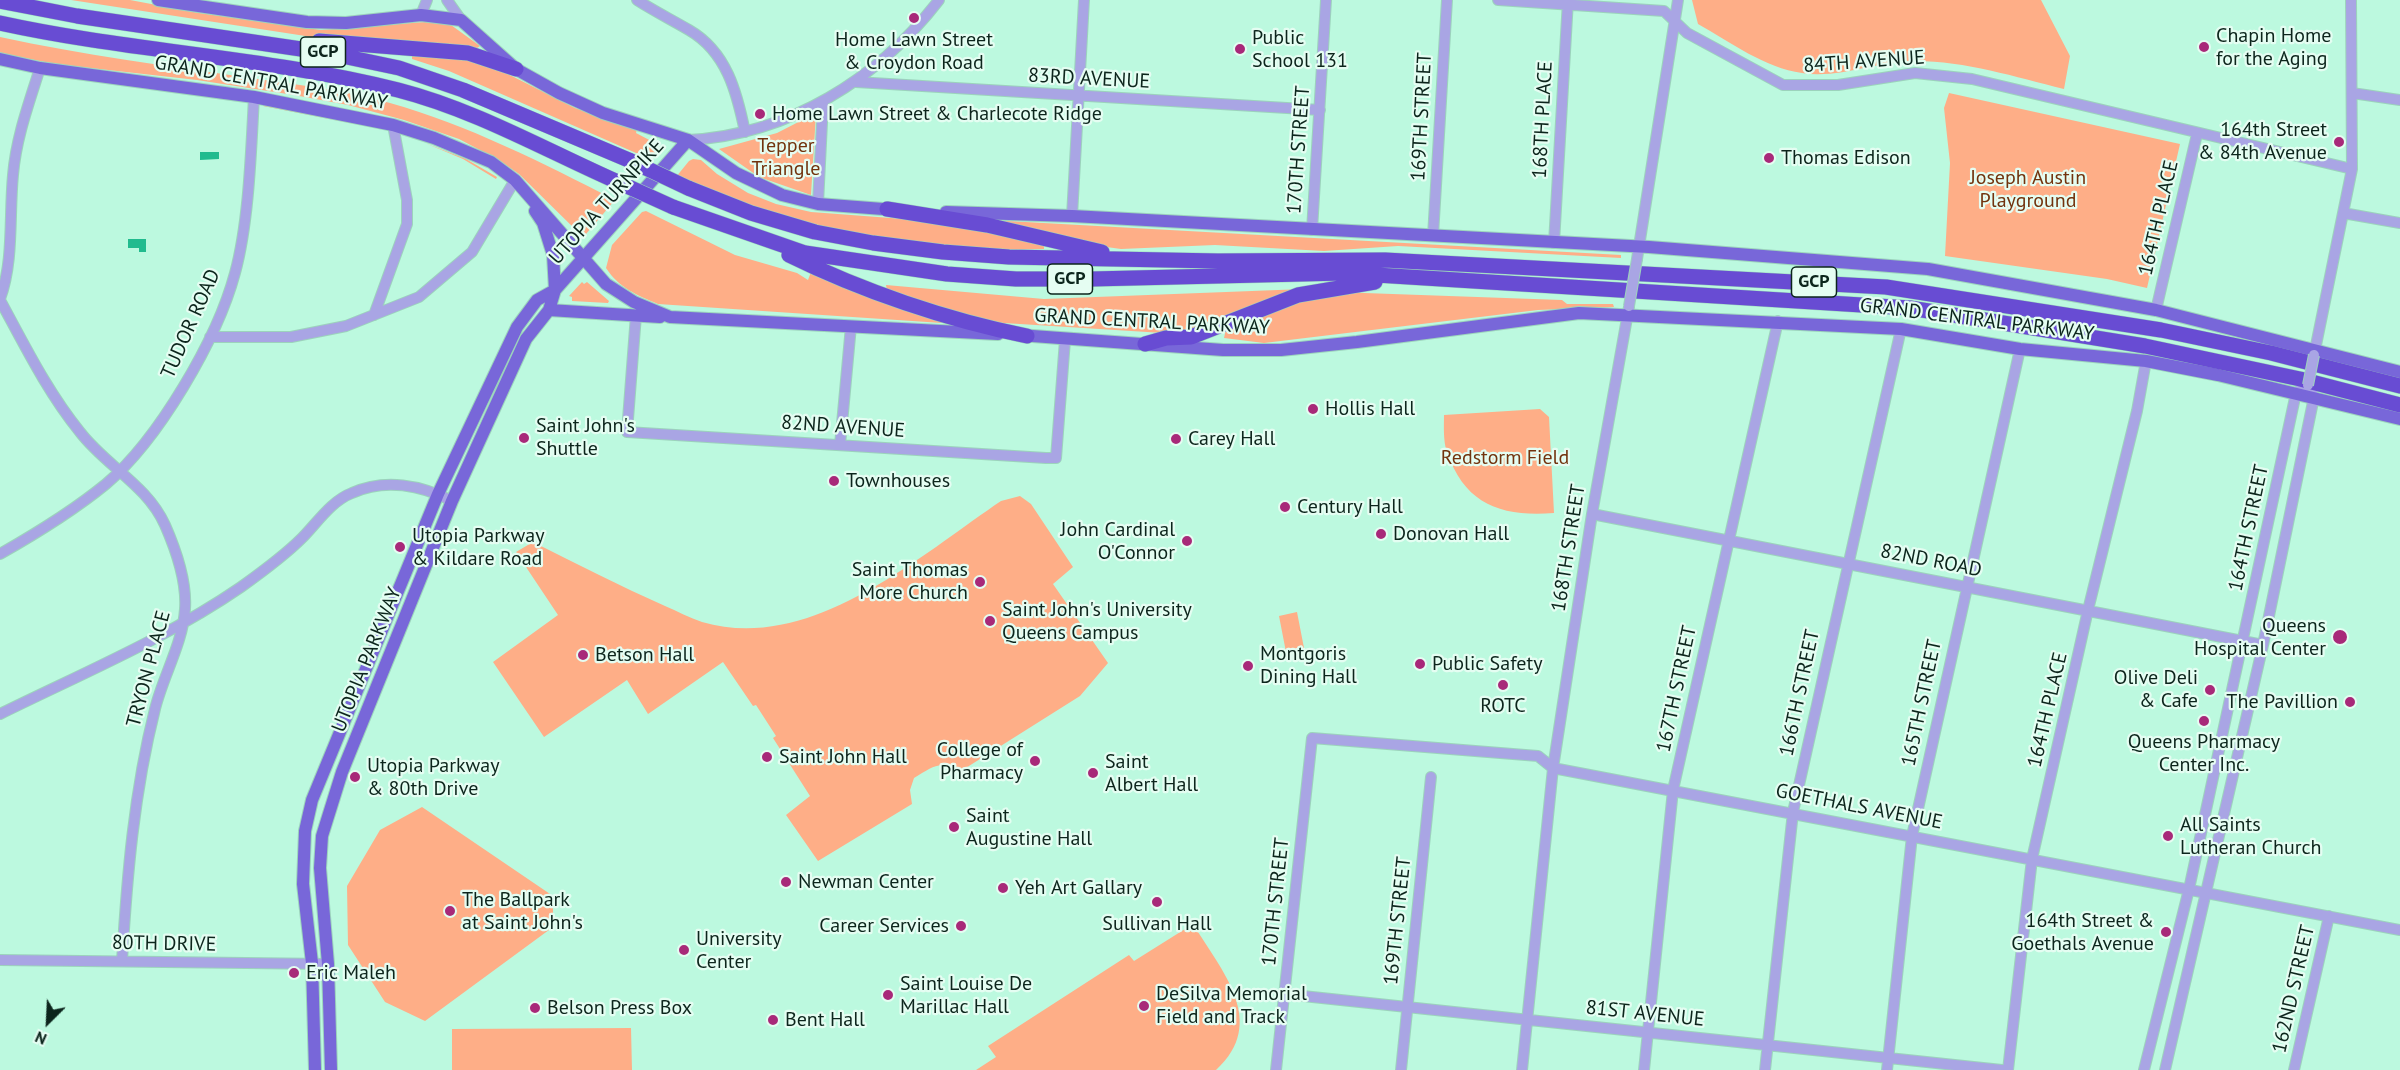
<!DOCTYPE html>
<style>
body{margin:0}
#map{position:relative;width:2400px;height:1070px;overflow:hidden;background:#bcf9df;font-family:"PT Sans",sans-serif}
canvas{display:block}
.north{position:absolute;left:18px;top:992px;width:60px;height:60px;-webkit-text-stroke:4px #e5fdf2;paint-order:stroke;rotate:204deg;font-size:16px;font-weight:700;line-height:24px;text-align:center;color:#0c251c}
.north::after{content:'';display:block;margin:auto;width:21px;height:27px;background:#0c251c;clip-path:polygon(50% 0,100% 100%,50% 72%,0 100%)}
</style>
<div id="map">
<canvas width="2400" height="1070"></canvas>
<div class="north">N</div>
</div>
<script>
const c = document.querySelector('canvas').getContext('2d');
c.lineJoin = 'round';
function paint(path, color) { c.fillStyle = color; c.fill(path, 'evenodd'); }
function trace(path, color, width, dash) { c.strokeStyle = color; c.lineWidth = width; c.lineCap = dash ? 'butt' : 'round'; c.setLineDash(dash || []); c.stroke(path); }
function drawText(font, color, halo, rows, align = 'center') {
  c.font = font + ' "PT Sans",sans-serif'; c.lineWidth = 4.5; c.setLineDash([]); c.textBaseline = 'middle'; c.strokeStyle = halo; c.fillStyle = color; for (const [text, x, y, turn = 0] of rows) {
    c.save(); c.translate(x, y); c.rotate((+turn || 0) * Math.PI / 180); c.textAlign = isNaN(turn) ? turn : align; if (halo) c.strokeText(text, 0, 0); c.fillText(text, 0, 0); c.restore();
  }
}
paint(new Path2D(`
 M71 0H130L199 13 321 30 425 22 451 25 480 46 474 50 312 37Z
 M1692 0H2041L2070 56 2064 89C2015 77 1966 61 1915 61 1877 61 1839 79 1802 73 1765 68 1730 42 1698 24Z
 M0 37C83 55 167 66 251 78 297 85 345 90 390 103 468 125 543 163 615 200L586 234H580L519 174 497 159 459 139 404 120 348 105 294 95 197 80 55 64 0 53Z
 M412 51 450 54 502 71 575 108 637 129 636 133 655 143 658 150 652 160 449 71 412 59Z
 M1949 93 2180 144 2147 288 2107 279 1945 256 1950 163 1944 108Z
 M264 105 376 128 263 106Z
 M816 113 811 195 759 177 719 149 777 133Z
 M425 143 466 159 497 177 496 179 463 159Z
 M693 159 701 160 717 174 748 193 776 204 811 212 944 222 1044 245V249C953 252 857 240 769 215 738 206 707 190 676 177L689 161Z
 M646 211 735 255 797 273 808 280 811 272 957 324 658 304C637 295 619 288 606 268L612 245 642 212Z
 M971 219 1621 255V258L1398 246 1324 251 1215 245 1121 249 1085 244Z
 M582 282 584 284 587 282 609 301 608 303 572 301V297L569 296Z
 M886 285 1044 299 1304 289 1192 332 1163 333 988 322 887 290Z
 M1336 292 1562 300 1567 304H1613L1614 307 1538 310 1264 343 1224 338 1226 329 1288 302Z
 M1540 409 1549 417 1554 513C1502 517 1465 505 1447 452 1443 441 1444 426 1444 415Z
 M1020 496 1031 504 1073 567 1053 584 1108 663 1080 696 961 771C939 760 934 766 914 778L910 790 912 804 818 861 786 815 810 796 773 738 776 736 756 705 753 706 723 662 648 714 627 680 544 737 493 662 558 615 516 552 533 542C577 564 620 586 665 606 677 611 690 618 702 622 810 654 918 557 1001 501Z
 M1297 612 1304 648 1286 652 1279 616Z
 M422 807 553 896V927L425 1021 385 1002 348 945 347 886 380 830Z
 M1193 924C1221 970 1269 1022 1216 1070H976L996 1057 988 1046 1129 955 1134 961Z
 M631 1028 632 1070H452V1029Z`), '#feae87');
paint(new Path2D(`
 M200 152H219V159L200 160Z
 M128 239H146V252H139V248H128Z`), '#21bb8e');
const minor = new Path2D(`
 M447 0 461 20
 M637 0C654 11 672 20 689 30 727 52 737 93 745 132
 M1498 0 1664 11 1687 33 1783 85H1838L1915 73 1972 79 2352 169
 M421 15 427 0
 M856 82 1320 110
 M2352 93 2400 100
 M688 140C789 135 878 79 939 0
 M818 204 823 102
 M2343 213 2400 223
 M1072 216 1084 0
 M1312 230 1326 0
 M1433 236 1447 0
 M1554 243 1568 0
 M1637 259 1678 0
 M0 299C14 261 9 216 13 175 16 138 29 103 40 68
 M0 300C25 346 47 391 80 432 106 466 147 485 165 525 176 550 187 581 185 609 183 643 163 676 155 709 134 792 127 876 122 961
 M2156 310 2197 134
 M374 315 407 224V200L393 125
 M636 315 627 432 1046 458H1056L1065 340
 M210 337H291L346 326 419 297 472 252 515 180
 M2314 355 2352 169 2351 0
 M840 445 851 326
 M1592 514 2263 645
 M0 554C37 533 73 511 106 484 158 440 217 340 235 273 249 222 251 151 254 97
 M0 714C81 674 167 638 241 587 262 572 284 556 302 538 317 523 331 501 352 493 385 478 421 485 452 501
 M0 960 328 964
 M1284 994 2002 1070
 M1276 1070 1312 738 1538 756 1553 768 2400 930
 M1401 1070 1431 777
 M1522 1070 1553 768 1592 514 1629 307
 M1644 1070 1673 790 1778 321
 M1765 1070 1793 812 1901 329
 M1887 1070 1912 836 2020 349
 M2008 1070 2032 859 2088 610 2137 411 2146 361
 M2144 1070 2189 889 2296 393 2308 385 2314 397 2263 645 2165 1070
 M2294 1070 2329 916`);
const major = new Path2D(`
 M158 0 307 22 346 23 421 15 461 20 516 69 559 93 603 113 688 140 736 173 782 195 818 204 896 210
 M0 59 40 68 254 97 393 125 434 138 491 162 515 180 606 284 634 302 670 317 998 334
 M946 212 1072 216 1649 247 1928 269 2156 310 2400 372
 M549 310 660 317
 M1019 335 1223 350H1281L1357 342 1579 313 1901 329 2020 349 2146 361 2218 375 2400 419
 M315 1070 312 963 303 884 305 831 312 800 438 494 517 327 537 300 555 290 688 140
 M331 1070 328 964 320 868 322 836 342 772 452 501 526 339 549 310 555 290 553 255 543 223 535 211`);
const highway = new Path2D(`
 M0 1 77 16 328 53 399 68 463 90 631 161
 M0 23C132 52 268 57 398 90 476 110 547 151 620 183
 M319 41 468 53 516 69
 M688 188 751 213 815 232 873 243 943 252 1009 257 1218 261 1385 260 1886 287 2161 330 2271 353 2400 386
 M673 207 805 253 947 274 1016 279H1092L1344 273 1910 308 2145 346 2300 379 2400 405
 M887 209 987 225 1102 252
 M789 255C862 291 947 320 1027 336
 M1145 344 1166 338 1191 337 1298 295 1375 282`);
trace(minor, '#9cd3bc', 12);
trace(major, '#9cd3bc', 14);
trace(highway, '#9cd3bc', 16);
trace(minor, '#a9a5e4', 10);
trace(major, '#7867d9', 12);
trace(highway, '#684cd3', 15);
const minorBridge = new Path2D(`
 M1629 306 1637 259
 M2308 385 2314 355`);
const highwayBridge = new Path2D(`
 M631 161 688 188
 M620 183 673 207`);
trace(minorBridge, '#9cd3bc', 12, []);
trace(highwayBridge, '#9cd3bc', 16, []);
trace(minorBridge, '#a9a5e4', 10);
trace(highwayBridge, '#684cd3', 15);
for (const [x, y, r, color] of [
 [914,18,6,"#a82979"],
 [2204,47,6,"#a82979"],
 [1240,49,6,"#a82979"],
 [760,114,6,"#a82979"],
 [2339,142,6,"#a82979"],
 [1769,158,6,"#a82979"],
 [1313,409,6,"#a82979"],
 [524,438,6,"#a82979"],
 [1176,439,6,"#a82979"],
 [834,481,6,"#a82979"],
 [1285,507,6,"#a82979"],
 [1381,534,6,"#a82979"],
 [1187,541,6,"#a82979"],
 [400,547,6,"#a82979"],
 [980,582,6,"#a82979"],
 [990,621,6,"#a82979"],
 [2340,637,8,"#a82979"],
 [583,655,6,"#a82979"],
 [1420,664,6,"#a82979"],
 [1248,666,6,"#a82979"],
 [1503,685,6,"#a82979"],
 [2210,690,6,"#a82979"],
 [2350,702,6,"#a82979"],
 [2204,721,6,"#a82979"],
 [767,757,6,"#a82979"],
 [1035,761,6,"#a82979"],
 [1093,773,6,"#a82979"],
 [355,777,6,"#a82979"],
 [954,827,6,"#a82979"],
 [2168,836,6,"#a82979"],
 [786,882,6,"#a82979"],
 [1003,888,6,"#a82979"],
 [1157,902,6,"#a82979"],
 [450,911,6,"#a82979"],
 [961,926,6,"#a82979"],
 [2166,932,6,"#a82979"],
 [684,950,6,"#a82979"],
 [294,973,6,"#a82979"],
 [888,995,6,"#a82979"],
 [1144,1006,6,"#a82979"],
 [535,1008,6,"#a82979"],
 [773,1020,6,"#a82979"]
]) { const dot = new Path2D(); dot.arc(x, y, r, 0, 2 * Math.PI); c.fillStyle = color; c.fill(dot); trace(dot, '#e5fdf2', 2); }
for (const [x, y, w] of [
 [323,52,45],
 [1070,279,45],
 [1814,282,45]
]) { const box = new Path2D(); box.roundRect(x - w / 2, y - 15, w, 30, 4.5); c.fillStyle = '#e5fdf2'; c.fill(box); trace(box, '#0c251c', 1.5); }
drawText('bold 18px', '#0c251c', null, [
 ["GCP",323,52],
 ["GCP",1070,279],
 ["GCP",1814,282]
]);
drawText('20px', '#0c251c', '#e5fdf2', [
 ["Chapin Home",2216,36],
 ["for the Aging",2216,59],
 ["Public",1252,38],
 ["School 131",1252,61],
 ["Home Lawn Street",914,40,"center"],
 ["& Croydon Road",914,63,"center"],
 ["Home Lawn Street & Charlecote Ridge",772,114],
 ["164th Street",2327,130,"right"],
 ["& 84th Avenue",2327,153,"right"],
 ["Thomas Edison",1781,158],
 ["Hollis Hall",1325,409],
 ["Saint John's",536,426],
 ["Shuttle",536,449],
 ["Carey Hall",1188,439],
 ["Townhouses",846,481],
 ["Century Hall",1297,507],
 ["John Cardinal",1175,530,"right"],
 ["O'Connor",1175,553,"right"],
 ["Donovan Hall",1393,534],
 ["Utopia Parkway",412,536],
 ["& Kildare Road",412,559],
 ["Saint Thomas",968,570,"right"],
 ["More Church",968,593,"right"],
 ["Saint John's University",1002,610],
 ["Queens Campus",1002,633],
 ["Queens",2326,626,"right"],
 ["Hospital Center",2326,649,"right"],
 ["Montgoris",1260,654],
 ["Dining Hall",1260,677],
 ["Betson Hall",595,655],
 ["Public Safety",1432,664],
 ["Olive Deli",2198,678,"right"],
 ["& Cafe",2198,701,"right"],
 ["The Pavillion",2338,702,"right"],
 ["ROTC",1503,706,"center"],
 ["Queens Pharmacy",2204,742,"center"],
 ["Center Inc.",2204,765,"center"],
 ["College of",1023,750,"right"],
 ["Pharmacy",1023,773,"right"],
 ["Saint John Hall",779,757],
 ["Saint",1105,762],
 ["Albert Hall",1105,785],
 ["Utopia Parkway",367,766],
 ["& 80th Drive",367,789],
 ["Saint",966,816],
 ["Augustine Hall",966,839],
 ["All Saints",2180,825],
 ["Lutheran Church",2180,848],
 ["Newman Center",798,882],
 ["Yeh Art Gallary",1015,888],
 ["The Ballpark",462,900],
 ["at Saint John's",462,923],
 ["164th Street &",2154,921,"right"],
 ["Goethals Avenue",2154,944,"right"],
 ["Sullivan Hall",1157,924,"center"],
 ["Career Services",949,926,"right"],
 ["University",696,939],
 ["Center",696,962],
 ["Eric Maleh",306,973],
 ["Saint Louise De",900,984],
 ["Marillac Hall",900,1007],
 ["DeSilva Memorial",1156,994],
 ["Field and Track",1156,1017],
 ["Belson Press Box",547,1008],
 ["Bent Hall",785,1020]
], 'left');
drawText('20px', '#0c251c', '#e5fdf2', [
 ["84TH AVENUE",1864,62,-4],
 ["83RD AVENUE",1089,79,3],
 ["GRAND CENTRAL PARKWAY",271,83,10],
 ["169TH STREET",1422,117,-87],
 ["168TH PLACE",1543,120,-87],
 ["170TH STREET",1299,150,-86],
 ["UTOPIA TURNPIKE",607,202,-48],
 ["164TH PLACE",2159,218,-77],
 ["GRAND CENTRAL PARKWAY",1977,320,7],
 ["GRAND CENTRAL PARKWAY",1152,322,3],
 ["TUDOR ROAD",191,324,-66],
 ["82ND AVENUE",843,427,4],
 ["164TH STREET",2249,528,-78],
 ["168TH STREET",1569,548,-81],
 ["82ND ROAD",1931,561,11],
 ["UTOPIA PARKWAY",367,660,-68],
 ["TRYON PLACE",149,669,-75],
 ["167TH STREET",1677,689,-78],
 ["166TH STREET",1800,693,-78],
 ["165TH STREET",1922,703,-78],
 ["164TH PLACE",2048,710,-77],
 ["GOETHALS AVENUE",1859,807,11],
 ["170TH STREET",1276,902,-84],
 ["169TH STREET",1398,921,-84],
 ["80TH DRIVE",164,944,1],
 ["162ND STREET",2294,989,-77],
 ["81ST AVENUE",1645,1014,6]
]);
drawText('20px', '#72330d', '#e5fdf2', [
 ["Tepper",786,146],
 ["Triangle",786,169],
 ["Joseph Austin",2028,178],
 ["Playground",2028,201],
 ["Redstorm Field",1505,458]
]);
</script>
